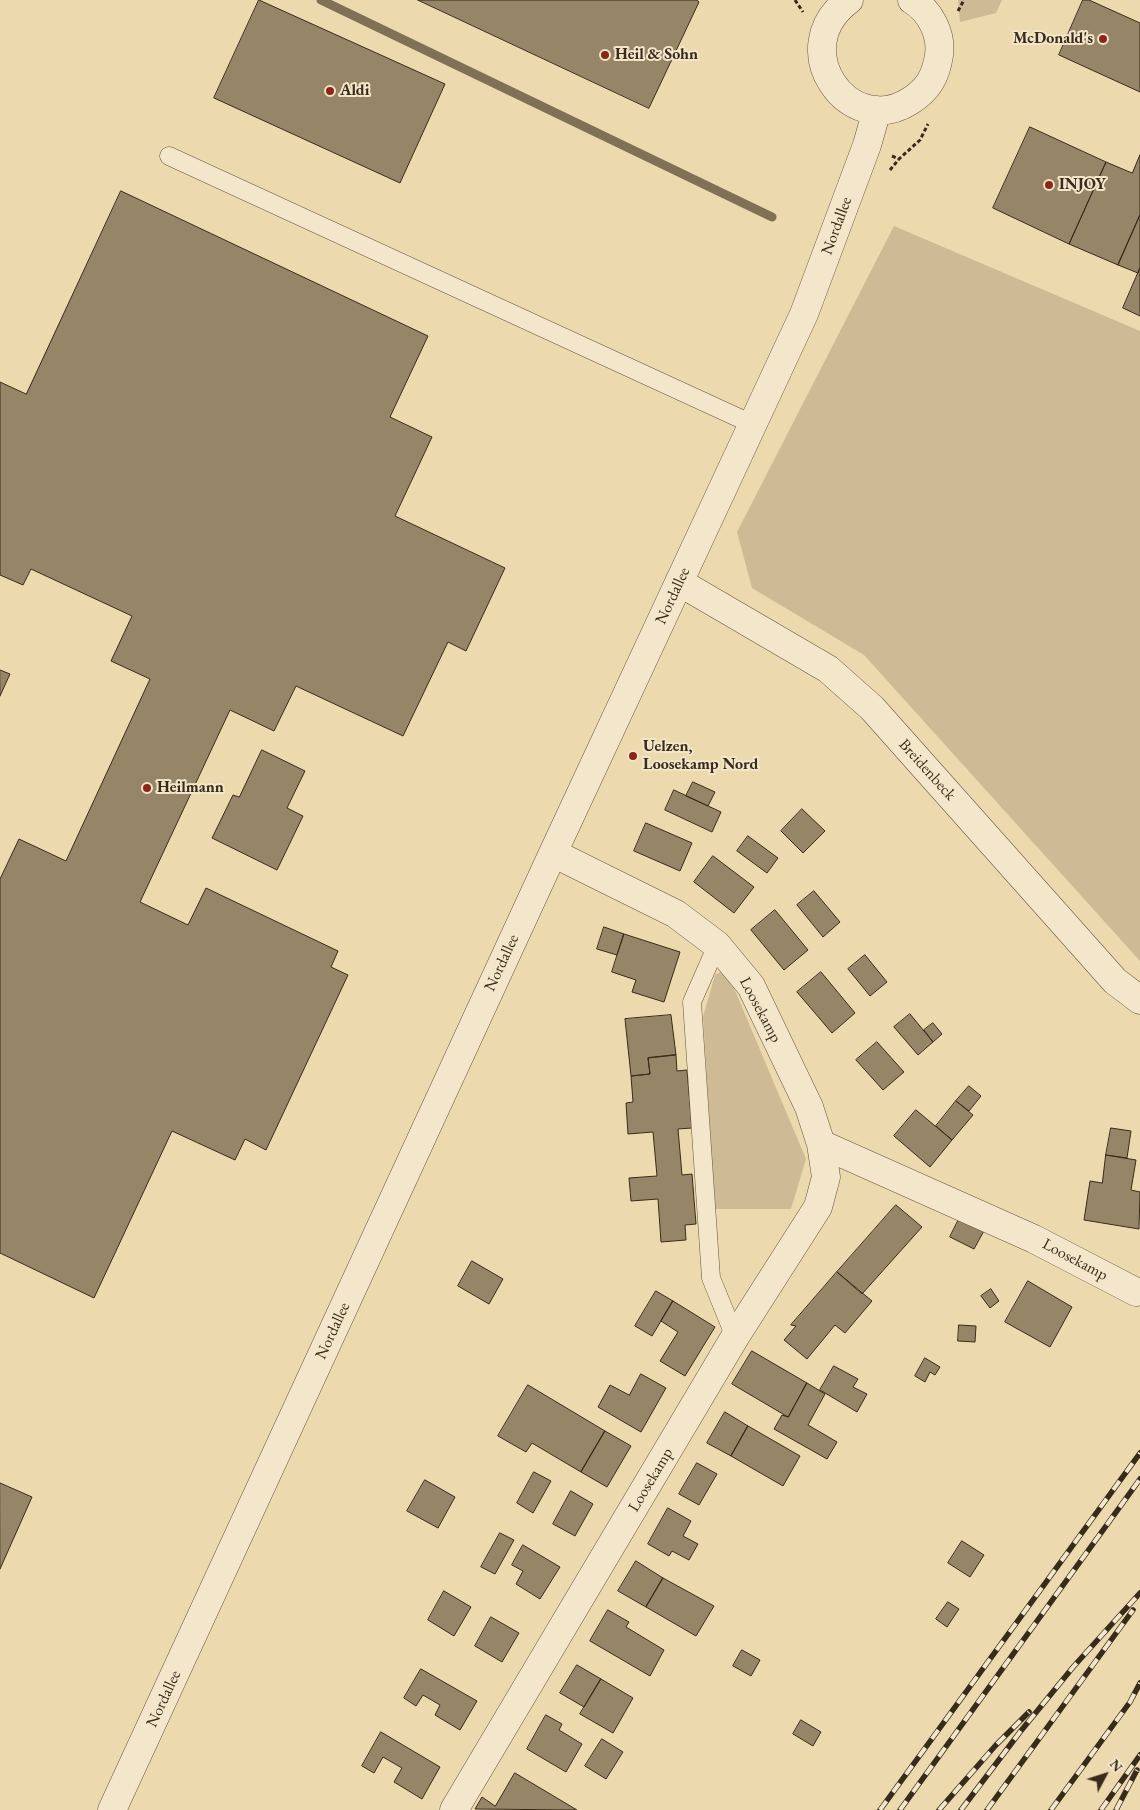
<!DOCTYPE html>
<style>
body{margin:0}
#map{position:relative;width:1140px;height:1810px;overflow:hidden;background:#ecd9ae;font-family:"EB Garamond",serif}
canvas{display:block}
.north{position:absolute;left:1080px;top:1750px;width:50px;height:50px;-webkit-text-stroke:4px #f3e6ca;paint-order:stroke;rotate:50deg;font-size:14px;font-weight:700;line-height:20px;text-align:center;color:#392b1b}
.north::after{content:'';display:block;margin:auto;width:18px;height:22px;background:#392b1b;clip-path:polygon(50% 0,100% 100%,50% 72%,0 100%)}
</style>
<div id="map">
<canvas width="1140" height="1810"></canvas>
<div class="north">N</div>
</div>
<script>
const c = document.querySelector('canvas').getContext('2d');
c.lineJoin = 'round';
function paint(path, color) { c.fillStyle = color; c.fill(path, 'evenodd'); }
function trace(path, color, width, dash) { c.strokeStyle = color; c.lineWidth = width; c.lineCap = dash ? 'butt' : 'round'; c.setLineDash(dash || []); c.stroke(path); }
function drawText(font, color, halo, rows, align = 'center') {
  c.font = font + ' "EB Garamond",serif'; c.lineWidth = 4; c.setLineDash([]); c.textBaseline = 'middle'; c.strokeStyle = halo; c.fillStyle = color; for (const [text, x, y, turn = 0] of rows) {
    c.save(); c.translate(x, y); c.rotate((+turn || 0) * Math.PI / 180); c.textAlign = isNaN(turn) ? turn : align; if (halo) c.strokeText(text, 0, 0); c.fillText(text, 0, 0); c.restore();
  }
}
paint(new Path2D(`
 M958 0H1002L996 13 960 22Z
 M894 226 1140 331V961L864 655 752 588 737 532Z
 M726 969 806 1159 791 1209H715L703 1017 715 975Z`), '#cebb95');
trace(new Path2D(`
 M321 0 772 217`), '#807055', 9);
const building = new Path2D(`
 M259 0 445 84 400 183 214 98Z
 M418 0H697L699 2 649 108Z
 M1083 0H1089L1140 23V92L1059 55Z
 M1030 127 1106 162 1069 244 993 208Z
 M1140 155V215L1118 265 1069 244 1106 162 1132 173Z
 M121 191 428 336 390 417 432 437 395 516 505 568 466 651 448 642 403 736 296 686 274 731 230 710 140 902 188 925 206 888 338 951 331 967 348 975 266 1150 245 1139 235 1160 172 1131 94 1298 0 1253V879L19 839 66 861 150 679 111 661 132 616 31 569 23 585 0 575V382L26 394Z
 M1140 215V268L1138 273 1118 265Z
 M1140 268V316L1123 308Z
 M0 670 10 674 0 696Z
 M262 750 305 771 287 808 303 816 277 870 212 838 233 795 239 797Z
 M693 782 715 792 708 806 686 796Z
 M674 790 721 812 712 832 665 810Z
 M802 809 825 831 803 853 781 831Z
 M646 823 692 843 680 871 634 851Z
 M748 836 778 858 767 873 737 851Z
 M713 856 754 887 734 913 694 882Z
 M814 891 840 922 823 937 797 905Z
 M775 910 808 950 784 970 751 930Z
 M604 927 624 934 617 955 597 949Z
 M624 934 680 952 664 1002 632 992 636 980 612 972Z
 M865 955 887 982 870 996 848 969Z
 M821 972 855 1013 832 1033 797 992Z
 M910 1014 933 1042 918 1055 894 1027Z
 M671 1015 676 1055 648 1058 650 1074 631 1076 625 1019Z
 M933 1023 942 1034 933 1042 924 1030Z
 M877 1042 904 1072 883 1090 856 1060Z
 M676 1055 677 1071 687 1070 692 1128 678 1129 682 1175 692 1174 696 1224 685 1225 686 1240 661 1242 658 1199 631 1201 629 1178 657 1176 653 1132 628 1134 626 1103 633 1102 631 1076 650 1074 648 1058Z
 M969 1086 981 1096 969 1111 956 1101Z
 M956 1101 973 1115 952 1140 936 1126Z
 M916 1110 952 1140 930 1167 894 1136Z
 M1111 1128 1131 1131 1127 1158 1106 1155Z
 M1106 1155 1136 1160 1131 1190 1140 1192 1139 1229 1084 1220 1090 1181 1102 1183Z
 M896 1205 922 1227 862 1294 837 1272Z
 M960 1217 985 1229 974 1249 950 1237Z
 M472 1261 503 1279 489 1304 458 1286Z
 M837 1272 872 1301 845 1333 835 1325 807 1359 784 1340 796 1326 791 1325Z
 M1028 1281 1072 1307 1050 1347 1005 1322Z
 M991 1289 999 1301 990 1308 981 1296Z
 M656 1291 673 1301 652 1336 635 1326Z
 M673 1301 715 1327 685 1376 660 1361 678 1332 661 1321Z
 M959 1325 976 1326 975 1342 958 1341Z
 M752 1351 807 1383 788 1417 732 1384Z
 M925 1358 940 1367 935 1375 930 1372 925 1382 915 1376Z
 M834 1366 858 1379 853 1387 867 1394 857 1412 820 1390Z
 M641 1374 666 1388 641 1432 598 1407 610 1385 629 1395Z
 M807 1383 825 1394 808 1425 837 1442 827 1459 774 1429 782 1415 788 1417Z
 M528 1385 605 1431 581 1472 532 1443 526 1452 498 1436Z
 M725 1412 748 1426 731 1456 707 1443Z
 M748 1426 800 1456 783 1486 731 1456Z
 M605 1431 631 1446 607 1487 581 1472Z
 M697 1463 717 1474 699 1505 679 1494Z
 M534 1472 551 1481 533 1513 517 1503Z
 M425 1480 455 1497 438 1528 407 1511Z
 M0 1483 32 1497 0 1569Z
 M571 1491 593 1504 575 1536 553 1524Z
 M668 1508 691 1521 683 1536 698 1544 689 1560 672 1551 669 1556 648 1544Z
 M500 1533 514 1540 495 1574 481 1567Z
 M962 1541 984 1555 970 1577 948 1563Z
 M523 1545 560 1567 540 1599 516 1584 523 1571 512 1565Z
 M636 1561 663 1578 646 1607 618 1591Z
 M663 1578 714 1606 696 1636 646 1607Z
 M444 1591 471 1607 454 1636 428 1620Z
 M948 1602 959 1609 947 1627 936 1619Z
 M608 1610 629 1622 626 1627 664 1650 650 1676 590 1641Z
 M491 1617 519 1633 502 1662 475 1646Z
 M742 1650 760 1660 751 1676 733 1666Z
 M577 1665 601 1679 584 1707 560 1693Z
 M421 1669 477 1701 460 1730 435 1715 440 1705 423 1695 416 1706 404 1698Z
 M601 1679 633 1698 613 1733 580 1714Z
 M546 1715 562 1724 559 1730 582 1744 566 1772 527 1749Z
 M801 1720 821 1732 813 1746 793 1734Z
 M381 1732 440 1767 422 1799 394 1782 402 1768 383 1757 374 1773 362 1766Z
 M602 1739 623 1752 606 1779 585 1766Z
 M515 1773 577 1810 475 1809 482 1797 495 1806Z`);
paint(building, '#968567');
trace(building, '#392b1b', 1);
const service = new Path2D(`
 M169 156 752 424
 M717 945 692 1002 711 1278 735 1337`);
const minor = new Path2D(`
 M849 0C784 48 849 140 910 101 928 90 936 76 939 55 942 34 930 11 912 0
 M679 582 828 669 872 708 1115 981 1140 1000
 M821 1144 1034 1239 1136 1292
 M112 1810 553 853 804 314 867 145 877 110
 M454 1810 735 1337 818 1207 826 1177 821 1144 809 1107 751 986 717 945 676 914 553 853`);
trace(service, '#665640', 19);
trace(minor, '#665640', 29);
trace(new Path2D(`
 M795 0 803 12
 M958 11 964 0
 M892 156 899 159 920 140 928 124
 M890 170 899 159`), '#392b1b', 3, [4, 2.5]);
trace(service, '#f3e6ca', 18);
trace(minor, '#f3e6ca', 28);
const rail = new Path2D(`
 M880 1810 1140 1453
 M900 1810 1140 1479
 M939 1810 996 1745 1029 1712
 M961 1810 1020 1732 1074 1666 1140 1593
 M987 1810 1133 1610
 M1051 1810 1130 1702 1140 1683
 M1101 1810 1140 1755
 M1116 1810 1137 1770`);
trace(rail, '#392b1b', 5.5);
trace(rail, '#f3e6ca', 4, [11]);
for (const [x, y, r, color] of [
 [1103,39,5,"#8f2418"],
 [605,55,5,"#8f2418"],
 [330,91,5,"#8f2418"],
 [1049,185,5,"#8f2418"],
 [633,756,5,"#8f2418"],
 [147,788,5,"#8f2418"]
]) { const dot = new Path2D(); dot.arc(x, y, r, 0, 2 * Math.PI); c.fillStyle = color; c.fill(dot); trace(dot, '#f3e6ca', 2); }
drawText('bold 16px', '#392b1b', '#f3e6ca', [
 ["McDonald's",1093,39,"right"],
 ["Heil & Sohn",615,55],
 ["Aldi",340,91],
 ["INJOY",1059,185],
 ["Uelzen,",643,747],
 ["Loosekamp Nord",643,765],
 ["Heilmann",157,788]
], 'left');
drawText('16px', '#392b1b', '#f3e6ca', [
 ["Nordallee",837,226,-70],
 ["Nordallee",673,596,-65],
 ["Breidenbeck",927,770,48],
 ["Nordallee",502,963,-65],
 ["Loosekamp",760,1010,62],
 ["Loosekamp",1075,1260,28],
 ["Nordallee",333,1331,-65],
 ["Loosekamp",651,1480,-59],
 ["Nordallee",164,1699,-65]
]);
</script>
